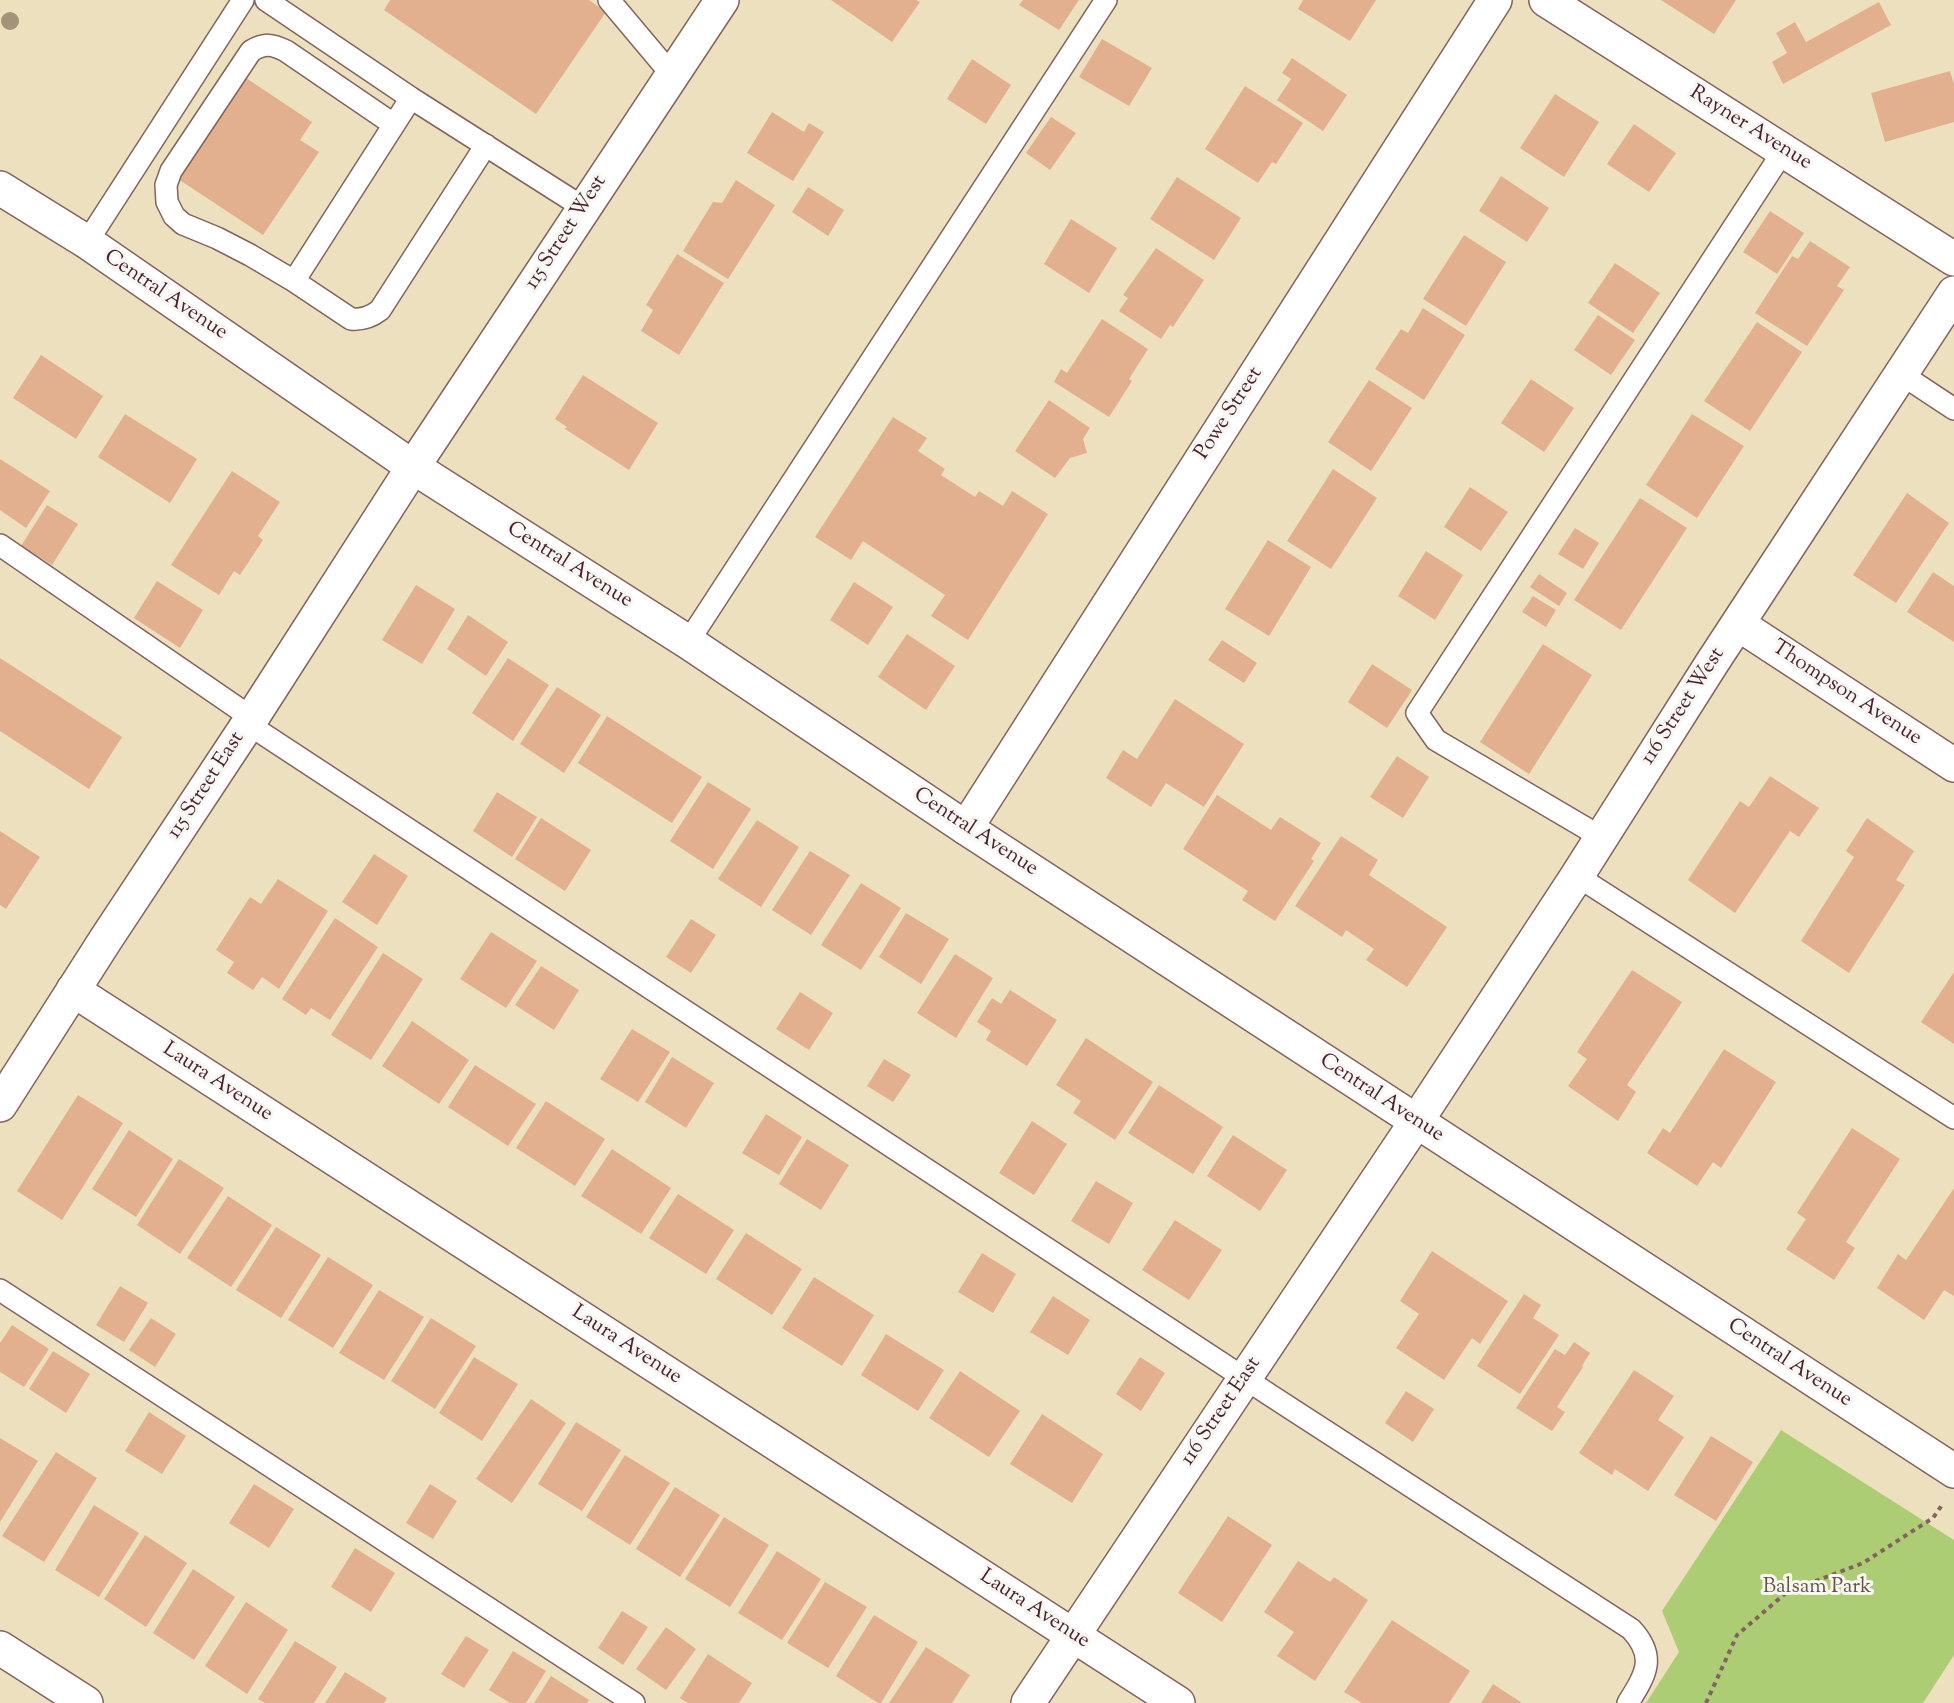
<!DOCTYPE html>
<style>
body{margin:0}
canvas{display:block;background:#ede0bf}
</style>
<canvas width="1954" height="1703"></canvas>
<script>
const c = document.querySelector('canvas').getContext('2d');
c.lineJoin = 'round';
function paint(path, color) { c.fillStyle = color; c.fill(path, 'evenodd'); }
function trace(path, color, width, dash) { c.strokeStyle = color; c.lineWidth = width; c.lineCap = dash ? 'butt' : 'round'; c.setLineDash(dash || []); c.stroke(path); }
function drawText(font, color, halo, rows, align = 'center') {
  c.font = font + ' "Sorts Mill Goudy",serif'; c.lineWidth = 6; c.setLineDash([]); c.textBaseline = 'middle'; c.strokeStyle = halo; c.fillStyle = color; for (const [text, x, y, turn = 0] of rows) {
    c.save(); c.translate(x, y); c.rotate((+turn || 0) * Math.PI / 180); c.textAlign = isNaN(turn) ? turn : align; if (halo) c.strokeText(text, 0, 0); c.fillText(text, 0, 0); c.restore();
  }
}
paint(new Path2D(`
 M1781 1430 1954 1540V1655L1923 1703H1646L1679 1652 1662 1611Z`), '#adcd75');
paint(new Path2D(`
 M390 0H589L606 12 536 114 384 10Z
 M831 0H916L920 2 892 42Z
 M1023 0H1079L1059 30 1019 5Z
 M1303 0H1376L1350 41 1298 9Z
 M1661 0H1736L1714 34Z
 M1879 2 1891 25 1783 84 1772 62 1787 53 1776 33 1795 22 1806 42Z
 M1102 39 1152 68 1129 106 1079 77Z
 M1292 58 1347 95 1323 131 1277 100 1291 79 1282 73Z
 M972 59 1011 85 986 124 947 99Z
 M1950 71 1954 84V122L1885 142 1871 93Z
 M243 76 312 122 300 140 319 152 263 235 175 177Z
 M1245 86 1303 123 1276 164 1272 162 1258 183 1205 149Z
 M1555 94 1599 122 1564 177 1520 148Z
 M772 112 804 132 809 123 824 132 793 181 747 153Z
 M1051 117 1076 133 1050 170 1026 153Z
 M1634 124 1676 153 1649 192 1607 164Z
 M1501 176 1549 208 1527 242 1479 211Z
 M1177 177 1241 218 1214 260 1150 219Z
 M736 180 775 205 728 279 683 251 713 202 722 203Z
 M808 187 844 210 828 236 792 212Z
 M1770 211 1804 233 1777 274 1743 252Z
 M1071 219 1117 248 1089 293 1044 264Z
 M1464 235 1506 262 1466 326 1423 299Z
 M1810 241 1850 267 1837 286 1844 290 1807 346 1755 313 1792 256 1798 259Z
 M1156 248 1204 280 1173 327 1170 325 1161 339 1119 311 1128 298 1123 295Z
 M677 254 724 283 679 355 641 331 653 310 646 305Z
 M1615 263 1660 293 1633 333 1588 303Z
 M1423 308 1465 335 1424 400 1375 369 1401 329 1408 333Z
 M1598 315 1635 340 1611 375 1574 350Z
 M1102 319 1148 349 1129 379 1132 381 1109 417 1054 382 1061 369 1067 373Z
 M1757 322 1802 352 1750 431 1704 401Z
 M41 355 103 396 76 439 13 398Z
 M583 375 658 423 629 470 565 429 567 427 555 419Z
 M1531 379 1574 408 1544 452 1501 423Z
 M1369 380 1412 408 1371 471 1328 442Z
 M1049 400 1090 428 1083 439 1087 453 1070 458 1055 478 1015 451Z
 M125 414 197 459 170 503 98 457Z
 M1692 414 1744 446 1697 518 1646 485Z
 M893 417 927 438 918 451 945 469 941 475 975 497 979 491 1003 506 1012 491 1048 514 968 640 931 616 945 595 863 541 851 560 815 537Z
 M0 459 50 491 26 528 0 510Z
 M1333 469 1377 498 1331 569 1287 541Z
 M232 471 280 502 258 536 263 540 240 575 234 571 219 595 171 565Z
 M1470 487 1508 512 1481 551 1444 527Z
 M1907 493 1949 523 1896 603 1853 575Z
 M1640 498 1687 528 1621 630 1574 600Z
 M47 505 78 524 52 565 21 546Z
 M1575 528 1599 543 1583 569 1558 554Z
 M1268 540 1311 567 1269 636 1225 609Z
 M1426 551 1463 575 1435 620 1398 596Z
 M1933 572 1954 586V642L1907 612Z
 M1539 574 1567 593 1559 606 1530 587Z
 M157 581 203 610 180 648 134 618Z
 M854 582 893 607 868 645 830 620Z
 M416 585 455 609 422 664 382 640Z
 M1533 596 1556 610 1546 627 1522 612Z
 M468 615 508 642 486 676 447 649Z
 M907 634 955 666 926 710 878 677Z
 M1222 640 1257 663 1244 683 1208 660Z
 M1543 644 1592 675 1529 774 1480 742Z
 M0 658 122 737 89 789 0 731Z
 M508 658 549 685 513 741 472 713Z
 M1372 664 1412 690 1387 728 1348 702Z
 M557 687 601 715 564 773 520 744Z
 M1175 699 1244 744 1204 807 1166 783 1151 807 1106 778 1123 750 1137 759Z
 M607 716 702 777 672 823 578 763Z
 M1397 756 1429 777 1403 818 1370 797Z
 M1770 776 1819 808 1799 837 1790 831 1735 913 1688 880 1740 801 1749 807Z
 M708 782 751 809 713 869 670 841Z
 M497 792 537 817 512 857 473 831Z
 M1217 795 1271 830 1280 817 1321 843 1311 859 1314 861 1275 921 1242 900 1248 891 1183 849Z
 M541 818 591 850 565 891 515 859Z
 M1867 818 1914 851 1896 880 1905 885 1849 973 1801 941 1854 857 1846 851Z
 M757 820 799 847 761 907 718 879Z
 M0 831 40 857 6 909 0 905Z
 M1341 836 1378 860 1369 875 1447 927 1407 987 1366 960 1374 949 1346 930 1342 937 1295 906Z
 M810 851 850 875 811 935 772 910Z
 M374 854 408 876 377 925 342 902Z
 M278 879 328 911 279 989 262 977 253 990 227 973 234 962 216 950 250 897 261 904Z
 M861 883 901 908 861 970 821 945Z
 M906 913 949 939 921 984 879 957Z
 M335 918 378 947 330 1020 311 1008 306 1015 282 999Z
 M691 919 716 935 691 973 666 957Z
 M491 932 537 961 506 1008 460 979Z
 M383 953 423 979 371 1060 331 1035Z
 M955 954 993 978 956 1038 917 1013Z
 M541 966 579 990 554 1030 515 1005Z
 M1632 970 1682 1002 1627 1085 1636 1092 1618 1121 1568 1086 1587 1059 1577 1052Z
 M1954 972V1044L1921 1022Z
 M1010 990 1057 1020 1027 1066 986 1040 991 1031 977 1022 992 998 1001 1004Z
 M800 992 833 1013 809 1050 776 1029Z
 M412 1021 469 1060 439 1104 382 1066Z
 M632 1029 670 1052 638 1102 600 1079Z
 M1086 1038 1153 1082 1115 1140 1073 1113 1081 1101 1056 1085Z
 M1724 1049 1776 1082 1721 1168 1713 1162 1697 1186 1647 1153 1663 1128 1670 1133Z
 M672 1057 714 1083 686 1128 645 1102Z
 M884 1059 911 1075 893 1102 867 1086Z
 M475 1065 536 1104 508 1146 448 1107Z
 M1159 1085 1223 1127 1193 1174 1128 1133Z
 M78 1095 123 1123 62 1220 17 1191Z
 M546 1101 605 1139 575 1186 516 1148Z
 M766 1114 802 1137 779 1175 742 1153Z
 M1032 1121 1067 1144 1034 1195 999 1173Z
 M1852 1128 1900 1159 1846 1242 1855 1248 1834 1280 1786 1249 1806 1219 1797 1213Z
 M129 1130 173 1159 136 1217 92 1189Z
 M1233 1135 1287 1170 1260 1211 1207 1176Z
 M807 1139 849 1165 821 1210 779 1184Z
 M612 1149 671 1188 641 1234 581 1196Z
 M179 1159 224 1188 180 1254 137 1225Z
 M1096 1181 1133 1203 1109 1244 1071 1221Z
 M1954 1188V1296L1944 1290 1924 1320 1877 1288 1898 1254 1906 1260Z
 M678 1194 734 1230 706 1274 649 1238Z
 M228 1196 272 1225 231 1287 187 1258Z
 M1175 1220 1222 1250 1189 1300 1142 1270Z
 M276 1227 321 1255 281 1318 236 1290Z
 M746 1233 802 1269 772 1315 716 1279Z
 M1432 1251 1508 1301 1480 1344 1472 1338 1444 1380 1396 1348 1419 1314 1400 1301Z
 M982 1253 1016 1274 993 1313 958 1292Z
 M328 1257 373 1285 333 1348 288 1320Z
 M814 1277 874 1315 842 1366 782 1328Z
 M120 1286 148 1303 124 1342 96 1325Z
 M379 1290 424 1317 384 1380 339 1353Z
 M1524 1294 1541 1305 1533 1318 1559 1335 1520 1394 1477 1366Z
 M1053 1296 1090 1320 1068 1355 1030 1332Z
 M151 1318 176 1334 155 1367 129 1350Z
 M431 1318 476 1346 435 1409 391 1381Z
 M12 1325 49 1349 24 1387 0 1372V1343Z
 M886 1334 944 1370 918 1411 861 1375Z
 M1574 1342 1590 1353 1582 1366 1583 1367 1557 1407 1565 1412 1552 1431 1516 1408 1555 1349 1565 1355Z
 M53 1351 90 1374 66 1413 29 1389Z
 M474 1357 518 1384 482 1441 439 1413Z
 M1140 1357 1165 1373 1141 1411 1116 1394Z
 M1634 1370 1674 1396 1658 1420 1684 1437 1648 1491 1615 1469 1612 1475 1579 1453Z
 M960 1371 1020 1411 989 1457 929 1418Z
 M1406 1391 1434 1409 1413 1442 1385 1423Z
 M531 1399 566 1423 512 1503 476 1479Z
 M149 1412 186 1436 162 1474 125 1451Z
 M1042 1414 1103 1454 1072 1503 1010 1464Z
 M576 1422 621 1450 582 1511 538 1484Z
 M1711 1436 1753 1462 1716 1521 1674 1495Z
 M0 1438 38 1461 0 1522Z
 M56 1452 97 1478 44 1562 2 1536Z
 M625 1455 670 1483 630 1545 586 1517Z
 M254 1484 294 1509 269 1548 229 1523Z
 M430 1484 457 1501 433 1539 406 1523Z
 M675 1487 720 1515 680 1577 636 1549Z
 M94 1505 139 1533 99 1597 55 1570Z
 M1228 1516 1272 1545 1222 1622 1178 1593Z
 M724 1517 769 1545 730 1607 685 1579Z
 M145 1535 187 1563 146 1627 104 1599Z
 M355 1548 395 1573 371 1612 331 1587Z
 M777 1551 821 1579 782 1640 738 1613Z
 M1298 1561 1330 1582 1334 1577 1368 1600 1315 1681 1277 1656 1294 1632 1264 1612Z
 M193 1569 235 1597 194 1660 153 1633Z
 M825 1582 867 1607 828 1668 787 1643Z
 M246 1602 288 1630 247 1694 205 1666Z
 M622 1611 648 1627 623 1665 598 1648Z
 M874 1615 918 1642 881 1703H878L836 1676Z
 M1392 1620 1470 1671 1449 1703H1362L1344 1692Z
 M666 1627 696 1649 666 1690 636 1669Z
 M466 1636 489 1650 464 1688 441 1674Z
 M295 1641 337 1667 314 1703H265L258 1699Z
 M926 1647 970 1675 952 1703H889Z
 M513 1651 546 1671 526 1703H510L489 1690Z
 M708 1654 752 1683 739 1703H688L680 1698Z
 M345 1672 387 1698 384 1703H325Z
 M551 1676 589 1700 587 1703H534Z
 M1493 1684 1522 1703H1481Z`), '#e3b08f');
const service = new Path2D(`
 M266 0 411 98 584 208
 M609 0 672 75
 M411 98 294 281 351 319C363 320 371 317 380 310L486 145
 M87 242 243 0
 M294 281 250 255 217 238 183 224 174 216 167 202 166 185 171 171 251 51C265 43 272 44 286 51L393 124
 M1901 374 1954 409
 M0 545 252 718
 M688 642 1106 0
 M248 724 1273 1397 1631 1629C1657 1657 1646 1674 1628 1703
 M1601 837 1436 740 1417 713 1784 150
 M1577 876 1954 1118
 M0 1290 634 1703`);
const minor = new Path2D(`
 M1546 0 1954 259
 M413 467 722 0
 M1738 624 1954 765
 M966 828 1495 0
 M73 990 1178 1703
 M0 1648 86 1703
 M1028 1703 1416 1122 1577 876 1712 663 1954 293`);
const tertiary = new Path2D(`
 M0 1105 106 939 252 718 413 467`);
const secondary = new Path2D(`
 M0 188 87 242 413 467 688 642 966 828 1954 1471`);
trace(service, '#83635f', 24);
trace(minor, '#83635f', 36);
trace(tertiary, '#83635f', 36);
trace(secondary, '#83635f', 36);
trace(new Path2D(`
 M1706 1703 1737 1635 1787 1592 1863 1563 1933 1518 1942 1505`), '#83635f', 4, [4.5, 4.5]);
trace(service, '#fff', 21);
trace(minor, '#fff', 33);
trace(tertiary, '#fff', 33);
trace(secondary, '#fff', 33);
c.fillStyle = '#a4927a';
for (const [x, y] of [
 [10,21]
]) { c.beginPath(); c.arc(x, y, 9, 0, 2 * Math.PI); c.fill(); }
drawText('21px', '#4a1f2b', '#f6f6f2', [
 ["Rayner Avenue",1750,129,32],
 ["115 Street West",567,233,-57],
 ["Central Avenue",165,296,34],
 ["Powe Street",1230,414,-57],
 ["Central Avenue",569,566,32],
 ["Thompson Avenue",1846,694,33],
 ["116 Street West",1684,707,-57],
 ["115 Street East",207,786,-57],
 ["Central Avenue",975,833,33],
 ["Laura Avenue",217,1083,33],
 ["Central Avenue",1381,1099,33],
 ["Laura Avenue",626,1346,33],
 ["Central Avenue",1789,1364,33],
 ["116 Street East",1222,1412,-56],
 ["Laura Avenue",1034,1610,33]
]);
drawText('21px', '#685341', '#f6f6f2', [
 ["Balsam Park",1817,1588]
]);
</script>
